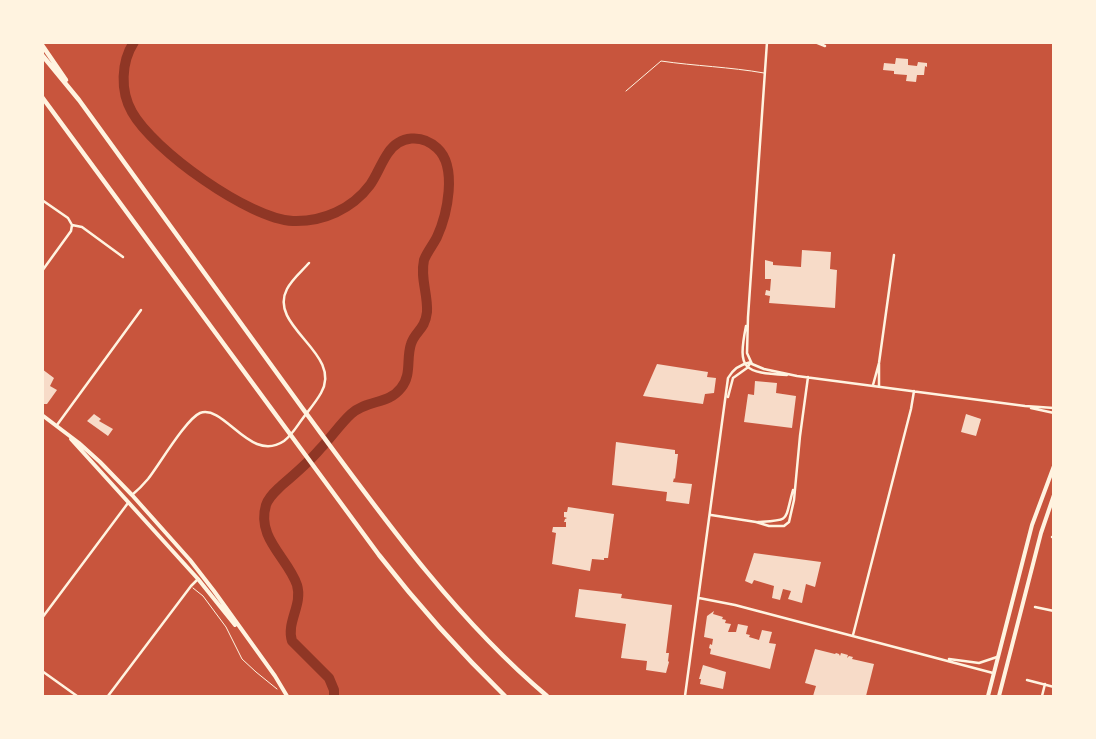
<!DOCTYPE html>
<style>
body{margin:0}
#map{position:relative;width:1096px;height:739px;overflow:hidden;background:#c8553d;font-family:Barlow,sans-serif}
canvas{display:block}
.frame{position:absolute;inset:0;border:44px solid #fff3e0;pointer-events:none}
</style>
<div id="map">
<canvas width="1096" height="739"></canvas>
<div class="frame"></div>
</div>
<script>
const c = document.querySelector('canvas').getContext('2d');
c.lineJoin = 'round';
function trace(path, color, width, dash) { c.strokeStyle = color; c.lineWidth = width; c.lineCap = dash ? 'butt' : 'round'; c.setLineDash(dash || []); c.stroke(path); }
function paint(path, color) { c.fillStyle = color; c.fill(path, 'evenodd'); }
trace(new Path2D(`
 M134 42C121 62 120 91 132 112 153 150 249 219 293 221 323 222 352 209 370 185 377 175 381 163 388 153 400 135 422 134 437 148 458 167 447 215 437 237 433 245 427 252 424 260 420 278 428 294 427 312 425 330 415 331 411 344 406 359 412 375 401 388 388 405 368 399 351 414 340 424 331 438 320 449 309 462 295 474 282 485 276 491 269 496 266 505 256 538 288 558 297 585 303 605 286 622 292 641L329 678 334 690V696`), '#8f3625', 10);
paint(new Path2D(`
 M896 58 908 59V65L917 66 918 62 927 63V67L925 66 924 75H917L916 82 906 81 907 75 894 74V71L883 70 884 63 895 64Z
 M802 250 831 252 830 269 837 270 835 308 769 303 770 296 765 295 766 290 770 291 771 279H765V260L773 262V265L801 267Z
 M657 364 708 372 707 377 716 378 714 393 705 394 703 404 643 396Z
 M42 369 54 378 50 386 57 390 47 404H42Z
 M755 381 777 383 776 393 796 396 792 428 744 422 748 394 754 395Z
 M94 414 101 419 99 421 113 429 108 436 87 421Z
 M966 414 981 419 976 436 961 432Z
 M616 442 675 450V454H678L675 479 674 478 673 482 692 484 689 504 666 501 667 492 612 485Z
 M568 507 614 514 608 558H604V560L592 559 590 571 552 564 556 533 552 532 553 527H566V522H564L565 519 567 518 564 517V512H567Z
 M754 553 821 562 815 587 806 584 802 603 788 599 791 591 783 589 780 600 772 598 774 586 754 580 752 584 745 581Z
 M579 589 622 594 621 598 672 605 666 653H669L668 661 669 662 666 673 646 670 647 661 621 658 626 624 575 617Z
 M714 611 713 614 723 617 722 619 726 620 725 623 731 624 728 632H736L738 624 748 626 746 634 750 635 749 637 759 640 762 630 772 632 769 643 776 644 770 669 710 654 711 649 709 648 710 644 712 645 713 639 704 637 707 616Z
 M815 649 835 654 836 653 839 654 840 656 841 653 848 655 847 658 849 656 853 657 852 659 874 664 866 696 854 695 813 696 816 686 805 683Z
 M703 665 726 672 723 689 700 684 701 679H699Z`), '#f7dbc8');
trace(new Path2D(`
 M193 588 203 596 226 627 242 659 256 672 277 689`), '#fff3e0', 1);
trace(new Path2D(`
 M626 91 661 61C695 66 730 67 764 73`), '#fff3e0', 1);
trace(new Path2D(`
 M767 42 748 317 747 353 752 364 764 369 797 376 1025 406 1054 408
 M815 42 825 46
 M42 200 68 218 72 225
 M72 225 82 227 123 257
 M42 271 71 231 72 225
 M746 326C737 371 744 372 787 375
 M879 364V386
 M873 385 879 363 894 255
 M728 397 733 378 747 368 751 362
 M1031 408 1054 413
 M57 425 141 310
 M132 495C138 490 143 485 148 479 159 465 186 419 200 413 225 404 250 464 284 441 292 435 297 426 303 418 309 410 316 402 321 393 344 353 267 327 287 289 292 279 302 271 309 263
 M711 515 756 522 769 526H784L789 522 794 500 800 436 808 377
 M758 522C791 520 784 522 793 490
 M1052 537H1054
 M699 598 735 605 993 673
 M1035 607 1054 611
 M42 618 128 503
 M853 635 911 409 914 391
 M949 659 979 663 997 657
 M42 671 77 696
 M1027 680 1054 687
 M108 696 191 586 198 579
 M685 696 728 378C733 369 741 364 751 362
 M1042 696 1045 684`), '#fff3e0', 2.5);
trace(new Path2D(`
 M42 415 79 443 100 462 132 495 190 560 214 591 275 676 287 696
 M71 439 198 579 235 625
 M988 696 1032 525 1054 466
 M999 696 1041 533 1054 495`), '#fff3e0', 4);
trace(new Path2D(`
 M42 45 66 80
 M42 55 79 100C154 203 229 306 303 409 376 508 453 617 547 696
 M42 97 379 555C418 605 460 652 505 696`), '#fff3e0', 4.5);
</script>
